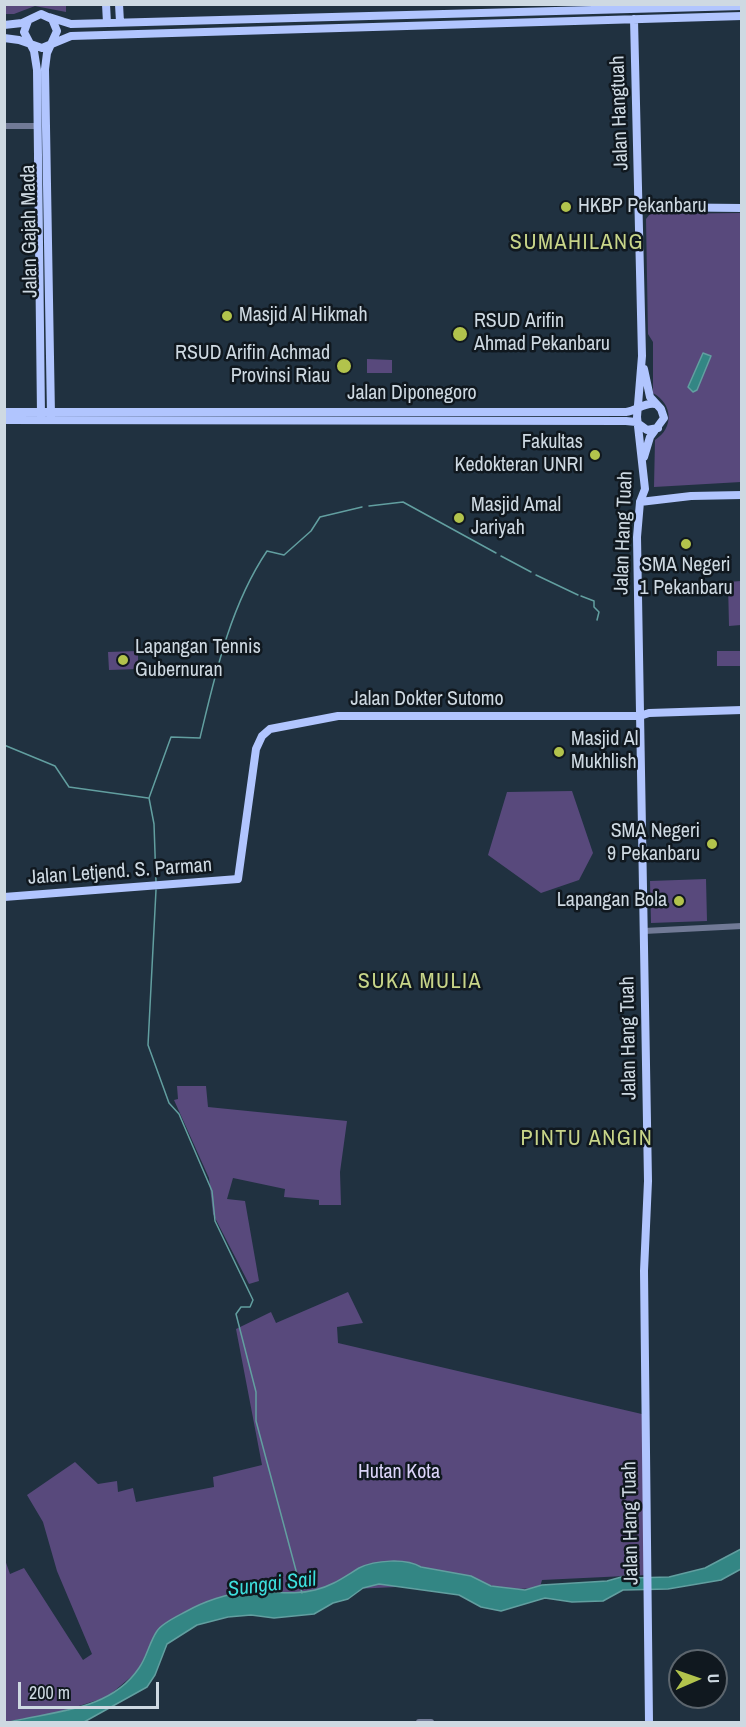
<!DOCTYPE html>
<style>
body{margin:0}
#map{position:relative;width:746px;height:1727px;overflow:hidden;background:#203140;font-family:"Archivo Narrow",sans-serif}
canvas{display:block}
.frame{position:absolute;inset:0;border:6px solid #ced9e2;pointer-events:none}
.north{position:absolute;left:668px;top:1649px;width:60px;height:60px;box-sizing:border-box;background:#10181f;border:2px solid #5c656d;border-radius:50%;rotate:88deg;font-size:16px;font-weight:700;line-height:24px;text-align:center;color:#ced9e2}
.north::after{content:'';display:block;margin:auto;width:21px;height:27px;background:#b2c34c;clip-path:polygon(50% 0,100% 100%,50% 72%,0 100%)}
.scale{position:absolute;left:18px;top:1682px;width:141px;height:27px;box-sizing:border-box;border:3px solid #ced9e2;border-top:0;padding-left:8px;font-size:18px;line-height:21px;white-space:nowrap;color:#ced9e2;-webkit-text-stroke:4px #10181f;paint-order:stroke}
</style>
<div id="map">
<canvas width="746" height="1727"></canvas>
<div class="frame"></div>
<div class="north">U</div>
<div class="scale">200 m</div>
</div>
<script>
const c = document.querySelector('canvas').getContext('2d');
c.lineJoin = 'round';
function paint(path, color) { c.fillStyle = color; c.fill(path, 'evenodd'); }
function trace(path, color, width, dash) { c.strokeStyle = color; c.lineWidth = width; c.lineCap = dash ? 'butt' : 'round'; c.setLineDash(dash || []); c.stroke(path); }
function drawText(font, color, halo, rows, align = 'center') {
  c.font = font + ' "Archivo Narrow",sans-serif'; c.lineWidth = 5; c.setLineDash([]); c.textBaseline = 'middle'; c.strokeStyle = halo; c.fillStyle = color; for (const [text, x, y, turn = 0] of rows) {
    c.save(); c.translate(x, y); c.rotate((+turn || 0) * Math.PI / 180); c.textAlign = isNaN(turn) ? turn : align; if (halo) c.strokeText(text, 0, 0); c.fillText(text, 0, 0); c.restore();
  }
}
paint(new Path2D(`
 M4 5H66V12L35 6 14 14H5Z
 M741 213V482L654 487 655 440C674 428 673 404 653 393V342L648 334 646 219 650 214Z
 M367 359 392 360V373H367Z
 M741 581V625L729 626 728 582Z
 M138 651V669L109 670 108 652Z
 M717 651H741V666H717Z
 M572 791 593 853 579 880 541 893 488 855 507 792Z
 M706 879 707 921 651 923 650 881Z
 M177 1086H206L208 1107 347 1121 340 1172 341 1205H319V1200L284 1197 285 1189 233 1178 227 1199 245 1201 259 1281 249 1284 213 1214 209 1178 174 1100 178 1099Z
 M348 1292 363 1323 337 1327 338 1343 646 1415V1575L542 1580 540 1587C521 1590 501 1590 483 1583L310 1591 286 1595 247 1592 200 1605 145 1656 138 1671 107 1697 57 1713 4 1722V1557L10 1574 24 1568 83 1660 92 1654 57 1571 43 1522 27 1495 75 1462 98 1484 117 1481 118 1492 133 1488 136 1502 214 1487 213 1477 262 1465 236 1329 271 1312 276 1323Z`), '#58497c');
const water = new Path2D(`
 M703 353 711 356 697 390 693 392 688 387Z
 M741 1549V1569L721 1580 668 1589 623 1590 603 1601 572 1602 545 1598 501 1611 481 1607 459 1595 379 1584 363 1588 348 1599 333 1603 314 1614 274 1618 251 1615 228 1617 197 1625 167 1644 155 1675 147 1687 84 1722H9C54 1711 110 1711 139 1668 147 1657 149 1643 157 1631 162 1623 178 1616 187 1611 203 1602 228 1593 247 1592 271 1590 291 1596 315 1590 332 1586 344 1577 359 1568 375 1560 406 1558 421 1567L471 1576 491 1586 525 1590 542 1585 607 1581 625 1576 631 1578 669 1577 705 1568Z`);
paint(water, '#338684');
trace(water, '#629fa0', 1.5);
trace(new Path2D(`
 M369 506 403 502 496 553
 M501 556 531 572
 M536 575 578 595
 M581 596 594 601V607L599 612 597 620
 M4 745 55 766 69 787 148 798
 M156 882 154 824 149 798 171 737 200 738C215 675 230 606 267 551L284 555 311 531 320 517 362 507
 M156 890 148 1045 169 1103 179 1114 212 1191 215 1221 253 1300 250 1307H241L236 1314 256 1392V1421L302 1593`), '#629fa0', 1.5);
trace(new Path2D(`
 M4 126H38
 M644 931 742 926
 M419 1722H431`), '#717a96', 6);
trace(new Path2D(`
 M106 4 107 23
 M119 4 120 22
 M49 17 71 24 742 6
 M634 19 642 356 637 417 645 489 640 502 637 537 648 1181 644 1271 649 1722
 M28 21 24 32 34 51 37 70 41 415
 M4 25 22 23 41 14 52 19 57 31 47 53 45 69 51 415
 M4 38 19 40 42 48 71 36 742 16
 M639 207 742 208
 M644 369 650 397 661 409 664 418 650 437 644 457
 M4 412H626C637 411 644 402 655 404
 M4 420 626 421 636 422 647 430 658 428
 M640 502 691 496 742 495
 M4 897 238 879 256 749 262 736 270 729 338 716H640L649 713 742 710`), '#b1c5fe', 8);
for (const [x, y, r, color] of [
 [566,207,6,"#b2c34c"],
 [227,316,6,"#b2c34c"],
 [460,334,8,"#b2c34c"],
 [344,366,8,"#b2c34c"],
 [595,455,6,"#b2c34c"],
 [459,518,6,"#b2c34c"],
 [686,544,6,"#b2c34c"],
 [123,660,6,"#b2c34c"],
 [559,752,6,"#b2c34c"],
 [712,844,6,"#b2c34c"],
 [679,901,6,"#b2c34c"]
]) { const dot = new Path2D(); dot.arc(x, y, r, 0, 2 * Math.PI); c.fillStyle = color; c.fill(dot); trace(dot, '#10181f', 2); }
drawText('20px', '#ced9e2', '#10181f', [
 ["Jalan Hangtuah",620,113,-92],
 ["Jalan Gajah Mada",30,231,-91],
 ["Jalan Diponegoro",412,394],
 ["Jalan Hang Tuah",624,533,-88],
 ["Jalan Dokter Sutomo",427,700],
 ["Jalan Letjend. S. Parman",120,872,-4],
 ["Jalan Hang Tuah",629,1038,-91],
 ["Jalan Hang Tuah",631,1523,-91]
]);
drawText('20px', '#ced9e2', '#10181f', [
 ["HKBP Pekanbaru",578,207],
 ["Masjid Al Hikmah",239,316],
 ["RSUD Arifin",474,322],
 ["Ahmad Pekanbaru",474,345],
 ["RSUD Arifin Achmad",330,354,"right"],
 ["Provinsi Riau",330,377,"right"],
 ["Fakultas",583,443,"right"],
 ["Kedokteran UNRI",583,466,"right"],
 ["Masjid Amal",471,506],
 ["Jariyah",471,529],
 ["SMA Negeri",686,566,"center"],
 ["1 Pekanbaru",686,589,"center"],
 ["Lapangan Tennis",135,648],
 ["Gubernuran",135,671],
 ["Masjid Al",571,740],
 ["Mukhlish",571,763],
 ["SMA Negeri",700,832,"right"],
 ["9 Pekanbaru",700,855,"right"],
 ["Lapangan Bola",667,901,"right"]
], 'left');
drawText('20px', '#ddd5fa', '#10181f', [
 ["Hutan Kota",399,1473]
]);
drawText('italic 21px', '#3ddfdd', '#10181f', [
 ["Sungai Sail",272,1585,-7]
]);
c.letterSpacing = '1.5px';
drawText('22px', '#c8d589', '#10181f', [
 ["SUMAHILANG",577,243],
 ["SUKA MULIA",420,982],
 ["PINTU ANGIN",587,1139]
]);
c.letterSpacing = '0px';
</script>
